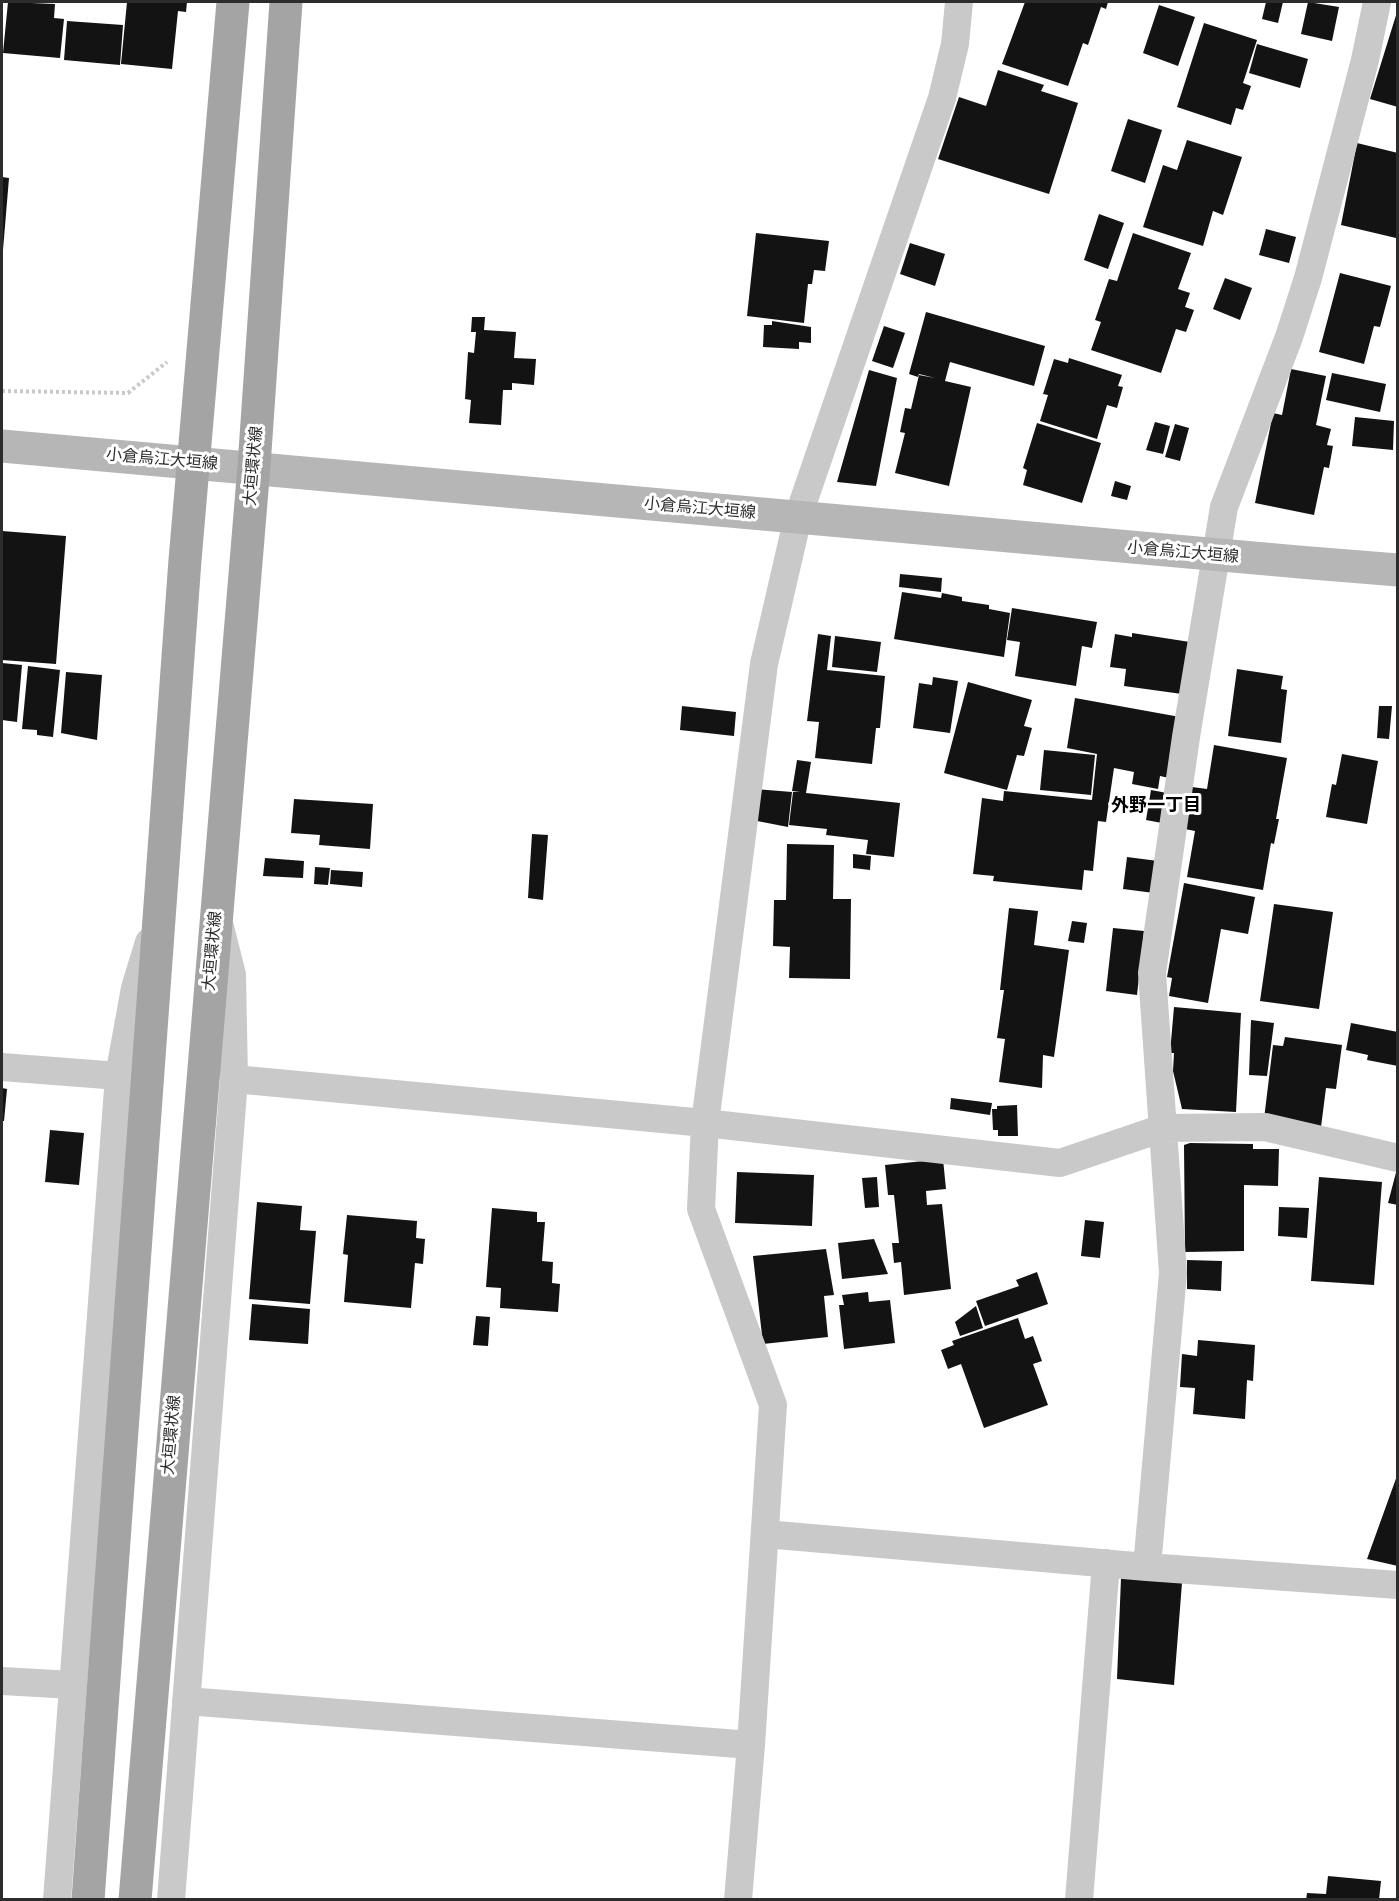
<!DOCTYPE html>
<meta charset="utf-8">
<style>
body{margin:0}
#map{position:relative;width:1399px;height:1901px;overflow:hidden;background:#fff;font-family:Lato,sans-serif}
canvas{display:block}
.frame{position:absolute;inset:0;border:3px solid #2c2c2c;pointer-events:none}
</style>
<div id="map">
<canvas width="1399" height="1901"></canvas>
<div class="frame"></div>
</div>
<script>
const c = document.querySelector('canvas').getContext('2d');
c.lineJoin = 'round';
function paint(path, color) { c.fillStyle = color; c.fill(path, 'evenodd'); }
function trace(path, color, width, dash) { c.strokeStyle = color; c.lineWidth = width; c.lineCap = dash ? 'butt' : 'round'; c.setLineDash(dash || []); c.stroke(path); }
function drawText(font, color, halo, rows, align = 'center') {
  c.font = font + ' Lato,"Noto Sans JP",sans-serif'; c.lineWidth = 6; c.setLineDash([]); c.textBaseline = 'middle'; c.strokeStyle = halo; c.fillStyle = color; for (const [text, x, y, turn = 0] of rows) {
    c.save(); c.translate(x, y); c.rotate((+turn || 0) * Math.PI / 180); c.textAlign = isNaN(turn) ? turn : align; if (halo) c.strokeText(text, 0, 0); c.fillText(text, 0, 0); c.restore();
  }
}
paint(new Path2D(`
 M8 2 55 4 54 18 64 19 60 58 3 53Z
 M127 2H187L186 12 178 11 172 69 121 64Z
 M1025 2H1108L1106 9 1101 7 1088 45 1083 43 1068 86 1002 64Z
 M1266 2H1283L1278 23 1262 19Z
 M1308 2 1339 7 1332 41 1301 34Z
 M1159 5 1195 17 1178 66 1143 53Z
 M1397 12H1398V107L1370 99Z
 M67 21 123 25 120 65 64 60Z
 M1204 23 1257 40 1243 83 1251 86 1243 110 1236 108 1231 125 1177 107Z
 M1257 44 1308 59 1300 88 1249 73Z
 M998 70 1044 85 1041 91 1078 103 1049 194 938 159 959 97 986 106Z
 M1128 119 1162 130 1145 183 1111 171Z
 M1187 140 1242 157 1223 215 1213 211 1203 246 1143 227 1163 165 1177 170Z
 M1357 143 1398 153 1396 238 1341 225Z
 M2 177 9 178 3 250H2Z
 M1099 214 1124 223 1108 269 1084 260Z
 M1266 229 1296 237 1289 263 1259 255Z
 M756 233 829 241 825 271 814 270 812 284H808L804 323 747 316Z
 M1133 233 1191 253 1178 289 1190 293 1185 307 1194 310 1186 332 1176 329 1161 373 1091 350 1101 322 1095 320 1109 279 1117 281Z
 M910 243 945 254 935 286 900 274Z
 M1340 273 1391 286 1380 327 1374 326 1364 364 1319 352Z
 M1225 278 1252 288 1240 320 1213 309Z
 M926 312 1045 346 1034 386 950 362 945 381 971 387 949 486 895 473 905 433 900 432 905 408 911 409 919 375 935 378 919 374 918 377 909 374Z
 M472 317H485L484 330 516 332 514 358 536 359 534 385 512 383V390H503L501 425 469 423 471 400 465 399 468 352 474 353 476 332H471Z
 M772 321 811 327V343L799 342V349L763 347 764 325H772Z
 M884 326 905 333 893 368 872 361Z
 M1069 358 1122 375 1118 386 1123 387 1117 408 1107 405 1097 439 1040 421 1048 395 1043 394 1054 359 1068 363Z
 M1291 369 1326 376 1316 425 1331 429 1327 445 1333 446 1329 468 1324 467 1314 515 1255 503 1273 413 1282 415Z
 M869 370 897 378 876 486 837 482Z
 M1332 373 1386 384 1380 412 1326 400Z
 M1355 417 1394 421 1393 450 1352 446Z
 M1155 422 1170 426 1163 454 1146 450Z
 M1037 423 1101 443 1082 503 1023 485 1027 470 1023 468Z
 M1175 424 1189 428 1180 461 1165 457Z
 M1115 481 1131 486 1127 500 1111 496Z
 M2 531 66 536 56 664 2 660Z
 M900 574 942 578 941 592 899 587Z
 M902 592 941 598 942 593 962 597V601L989 605V609L1010 613 1004 657 894 639Z
 M1012 608 1097 622 1092 648 1082 646 1076 686 1015 676 1020 642 1007 640Z
 M1132 633 1190 642 1182 694 1124 686 1126 669 1110 667 1115 634 1132 637Z
 M818 634 831 636 827 670 885 676 880 728H876L872 764 815 758 819 722 807 721Z
 M835 636 881 642 877 672 832 667Z
 M2 663 22 665 17 722 2 720Z
 M28 666 60 670 53 737 37 735V730L22 729Z
 M1237 669 1283 676 1281 689 1287 690 1281 743 1228 736Z
 M66 672 102 675 97 740 61 733Z
 M933 677 958 681 950 733 913 728 919 683 932 685Z
 M968 682 1032 700 1024 726 1032 728 1024 756 1017 755 1007 790 944 773Z
 M1075 698 1180 717 1169 778 1160 776 1158 789 1132 784 1134 772 1114 768 1106 822 1098 821 1093 871 1084 870 1082 890 993 881 994 876 973 874 982 798 1003 801 1004 791 1092 800 1097 754 1067 748Z
 M682 706 736 712 734 736 680 730Z
 M1379 706H1392L1389 739 1377 738Z
 M1214 745 1287 758 1276 819H1279L1274 844 1271 843 1263 890 1187 877 1195 831 1185 829 1192 787 1207 789Z
 M1044 750 1095 755 1091 795 1040 790Z
 M1342 754 1378 761 1367 824 1326 817 1332 784 1336 785Z
 M797 760 811 762 806 793 900 803 894 857 866 854 868 840 826 835 827 829 789 825 793 792H800L792 791Z
 M755 789 792 792 788 827 752 820Z
 M1151 790 1167 793 1162 823 1146 820Z
 M294 799 373 804 370 849 319 845 320 835 291 833Z
 M532 834 548 835 543 900 528 898Z
 M787 844 834 845 833 899H851L850 979 789 978 790 947 773 946 774 900H786Z
 M853 854 871 856 870 870 853 868Z
 M1127 857 1158 861 1154 893 1123 889Z
 M265 858 304 861 303 878 263 876Z
 M315 867 330 868 328 885 314 884Z
 M331 870 363 872 362 887 330 884Z
 M1184 883 1255 897 1248 934 1221 929 1208 1003 1169 996 1172 978 1167 977Z
 M1274 904 1333 912 1319 1009 1260 1001Z
 M1009 908 1038 911 1034 945 1069 950 1054 1057 1043 1055 1042 1088 999 1082 1005 1039 997 1038 1004 990H1000Z
 M1072 921 1087 923 1084 943 1068 941Z
 M1113 928 1144 931 1137 995 1106 991Z
 M1174 1007 1241 1013 1236 1112 1182 1109 1173 1071 1174 1053H1170Z
 M1251 1020 1274 1023 1267 1076 1249 1075Z
 M1351 1023 1398 1032V1066L1367 1060 1368 1055 1346 1050Z
 M1285 1037 1342 1045 1336 1089 1326 1088 1321 1127 1264 1119 1273 1045 1283 1046Z
 M2 1088 7 1089 4 1121H2Z
 M951 1098 992 1103 990 1115 950 1109Z
 M1017 1105 1018 1136H998V1130H993L992 1109H997V1106Z
 M50 1130 84 1133 79 1185 45 1182Z
 M1190 1143 1253 1144V1149H1279L1278 1186 1244 1185V1251L1185 1252 1184 1145Z
 M943 1159 946 1189 926 1191 927 1205 942 1204 951 1289 904 1295 901 1262 894 1263 892 1243H899L894 1195H888L885 1165Z
 M1398 1165V1205L1388 1203Z
 M737 1172 814 1175 812 1226 735 1223Z
 M877 1177 879 1207 865 1208 862 1178Z
 M1319 1177 1382 1182 1374 1285 1311 1281Z
 M257 1202 302 1206 300 1230 316 1231 310 1304 249 1299Z
 M1279 1207 1309 1208 1307 1238 1278 1236Z
 M492 1208 537 1212V1222H545L542 1261 553 1262 552 1283 560 1284 558 1312 500 1308 501 1288 486 1287Z
 M347 1215 417 1221 416 1238 425 1239 423 1264 415 1263 411 1308 344 1302 348 1255 343 1254Z
 M1085 1220 1104 1222 1100 1258 1081 1256Z
 M874 1239 888 1274 842 1279 838 1243Z
 M826 1249 834 1295 824 1296 828 1337 763 1344 753 1256Z
 M1187 1260 1222 1261 1221 1291 1187 1289Z
 M1037 1272 1048 1304 985 1326 976 1301 1019 1286 1016 1280Z
 M868 1292 869 1302 890 1300 895 1343 844 1349 839 1305H844L842 1295Z
 M252 1304 310 1309 308 1344 249 1340Z
 M976 1306 983 1328 960 1336 955 1322Z
 M476 1316 490 1317 488 1346 473 1345Z
 M1018 1318 1025 1339 1033 1336 1042 1361 1033 1364 1048 1405 984 1428 961 1364 948 1369 941 1350 954 1345 952 1341Z
 M1198 1340 1255 1345 1253 1381 1247 1380 1245 1419 1193 1414 1195 1388 1180 1387 1182 1354 1197 1356Z
 M1398 1473V1566L1367 1559Z
 M1121 1578 1182 1583 1174 1685 1117 1679Z
 M1328 1876 1381 1881 1379 1900H1306L1307 1893 1326 1894Z`), '#131313');
trace(new Path2D(`
 M2 391 128 393 167 362`), '#c9c9c9', 4, [3, 3]);
trace(new Path2D(`
 M2 1067 119 1076
 M234 1079 705 1123 1060 1163 1163 1128 1265 1127 1398 1158
 M765 1534 1147 1567 1398 1585
 M1147 1567 1173 1273 1152 973 1186 737 1224 507 1289 337 1308 278 1365 60 1377 2
 M2 1681 73 1685
 M186 1701 751 1745 773 1405 701 1209 705 1123 764 664 798 517 942 98 955 44 959 2
 M57 1900 119 1076 135 988 149 942
 M171 1900 234 1079 232 975 220 927
 M738 1900 751 1745
 M1079 1900 1106 1563`), '#c9c9c9', 28);
trace(new Path2D(`
 M2 446C467 483 932 533 1398 570`), '#b6b6b6', 33);
trace(new Path2D(`
 M88 1900 185 560 233 2
 M135 1900 254 466 286 2`), '#a4a4a4', 33);
drawText('16px', '#2c2c2c', '#fff', [
 ["小倉烏江大垣線",162,459,5],
 ["大垣環状線",253,466,-85],
 ["小倉烏江大垣線",700,508,5],
 ["小倉烏江大垣線",1183,552,5],
 ["大垣環状線",212,951,-85],
 ["大垣環状線",171,1435,-85]
]);
drawText('bold 18px', '#000', '#fff', [
 ["外野一丁目",1156,805]
]);
</script>
